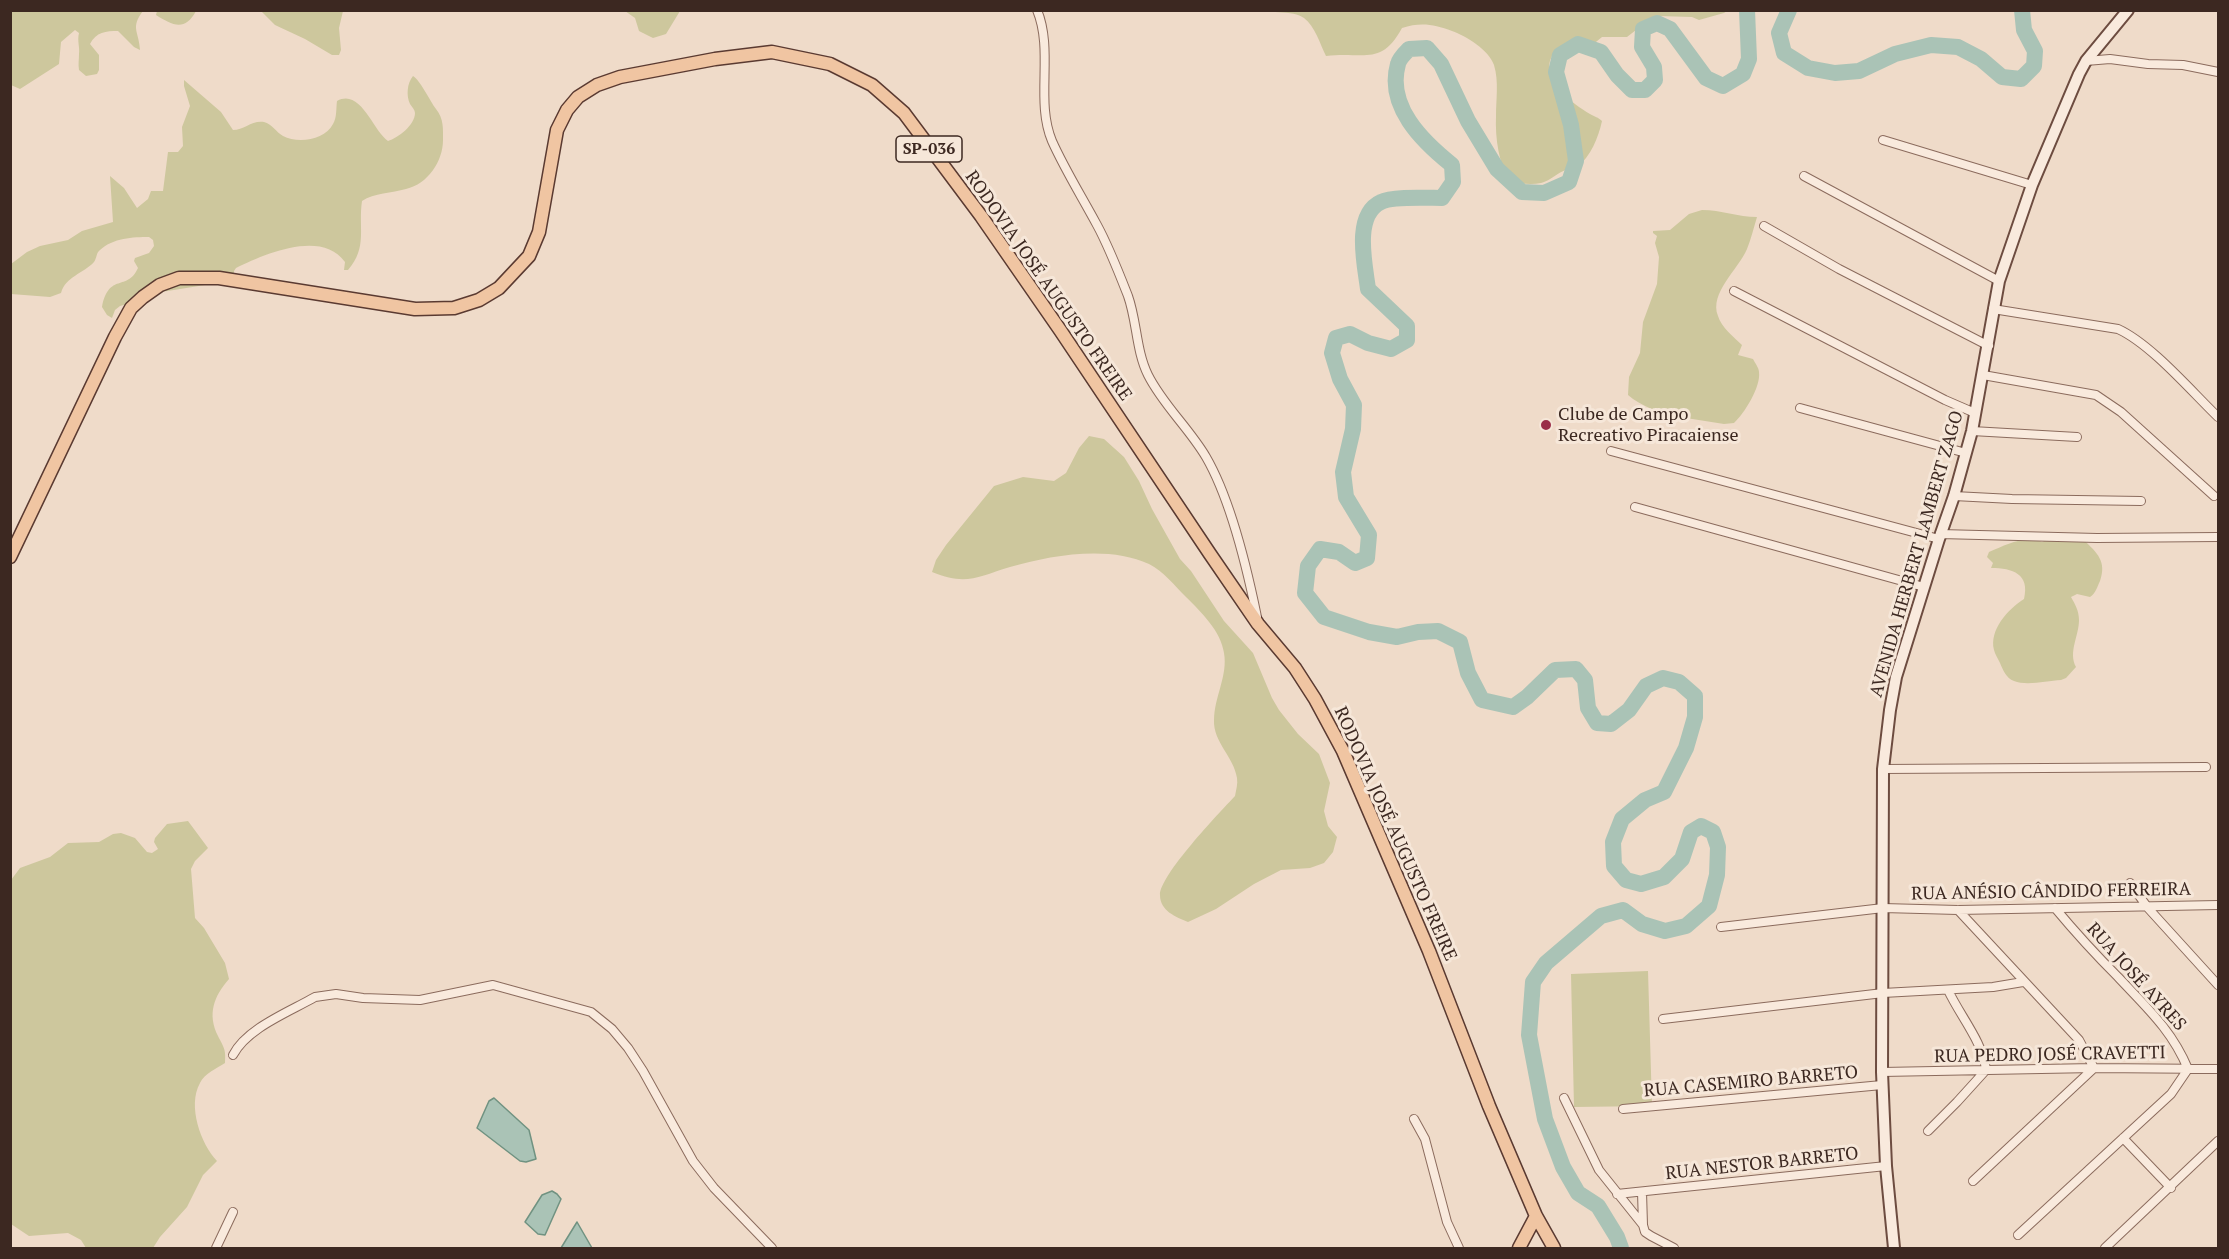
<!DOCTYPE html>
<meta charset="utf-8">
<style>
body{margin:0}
#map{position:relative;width:2229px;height:1259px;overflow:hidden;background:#efdbc9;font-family:"PT Serif",serif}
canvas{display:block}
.frame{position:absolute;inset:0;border:12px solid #3c2821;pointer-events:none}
</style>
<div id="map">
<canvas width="2229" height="1259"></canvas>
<div class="frame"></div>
</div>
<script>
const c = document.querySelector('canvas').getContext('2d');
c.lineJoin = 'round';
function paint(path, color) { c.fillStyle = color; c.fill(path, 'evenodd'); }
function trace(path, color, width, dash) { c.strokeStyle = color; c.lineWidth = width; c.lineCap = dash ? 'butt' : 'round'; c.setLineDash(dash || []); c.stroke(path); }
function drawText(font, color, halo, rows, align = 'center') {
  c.font = font + ' "PT Serif",serif'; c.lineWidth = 6; c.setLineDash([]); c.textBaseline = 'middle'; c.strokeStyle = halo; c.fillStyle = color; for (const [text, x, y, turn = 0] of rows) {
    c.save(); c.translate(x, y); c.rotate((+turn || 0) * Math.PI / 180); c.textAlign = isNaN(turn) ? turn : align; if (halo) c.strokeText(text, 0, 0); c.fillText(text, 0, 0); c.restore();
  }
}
paint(new Path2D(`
 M1499 10 1506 12 1512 10 1727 11 1724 13 1699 20 1692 17 1658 16 1645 23 1627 37H1602L1591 46C1579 44 1558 45 1552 56 1539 79 1573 104 1590 114 1595 117 1598 117 1602 121 1598 139 1591 155 1577 168 1560 168 1555 179 1541 183 1531 185 1520 183 1510 183 1499 164 1495 139 1496 116 1496 100 1499 81 1494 65 1489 50 1466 36 1452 31 1434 24 1420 22 1402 28 1381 67 1363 51 1326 56 1320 44 1315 26 1304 18 1294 10 1265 13 1251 11Z
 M10 11H143C130 28 139 31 140 50L134 47 118 31C106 31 96 32 90 44L99 55V70L97 74 86 76 79 70C78 64 79 60 79 54 80 47 77 41 79 33L75 30 61 42 59 64 20 89 11 85Z
 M157 11V10L196 11C185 32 172 25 156 15Z
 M261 11H343L339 28 341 50 339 55H332L305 39 275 25Z
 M625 11H680L666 34 653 38 639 31 635 18Z
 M413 76C420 80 430 101 436 109 444 119 443 129 443 140 443 161 428 184 406 189 392 193 374 193 362 201 358 228 368 247 348 270H344L345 262C322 229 264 254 236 268L234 271V279L230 281 155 293 134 302 120 306 115 310 112 318 107 315 102 307C109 272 127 292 138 268L134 261 135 258 149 253 154 246 153 240 149 237C133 237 113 238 100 250 96 253 97 258 94 262 83 274 66 276 61 293L50 297 11 294V264L27 252 40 246 68 240 82 231 113 222 110 176 124 188 137 208 148 199 151 191H163L168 152H178L183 146 182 127 190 106 184 86V80L221 112 233 130C244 130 252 120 264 122 272 124 276 132 283 136 298 144 325 140 333 124 337 118 336 108 337 101 361 88 373 131 388 141 398 138 415 125 415 113 415 110 412 107 410 104 406 96 407 83 413 76Z
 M1702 210C1721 210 1738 217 1757 217 1754 227 1751 239 1747 249 1738 270 1709 293 1718 316 1721 327 1734 337 1742 345L1738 355 1753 359C1755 363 1759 368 1759 372 1761 387 1744 414 1734 423L1724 424C1691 418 1654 417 1628 395L1629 377 1640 353 1643 322 1657 284 1659 257 1655 243 1657 236 1653 233V231L1670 230 1689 214Z
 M1089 436 1104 439 1124 457 1139 481 1152 509 1180 559 1191 571 1224 621 1253 653 1272 698 1279 710 1298 734 1319 754 1330 783 1324 811 1328 826 1337 837 1333 852 1324 863 1310 868 1281 870 1254 884 1216 909 1188 922C1176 917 1160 911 1160 895 1160 875 1219 813 1235 796 1236 790 1238 784 1237 778 1234 757 1213 742 1214 720 1214 697 1228 676 1224 653 1221 631 1201 612 1186 597 1175 586 1163 571 1149 564 1109 545 1051 555 1010 567 977 577 966 586 932 572L936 560 946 545 994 486 1023 477 1054 481 1066 473 1079 448Z
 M2053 537 2084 540C2097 553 2107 561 2100 581 2097 587 2096 593 2090 597L2077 594 2071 597C2075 604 2079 611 2079 620 2079 636 2068 652 2076 667L2066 678 2061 680C2047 681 2026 686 2014 681 2006 678 2003 670 2000 663 1998 659 1995 654 1994 650 1989 630 2008 609 2024 599 2030 574 2013 568 1991 568L1993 563 1987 557 1989 552C2007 545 2023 535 2042 542Z
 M188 821 208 848 195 861 191 869 195 918 204 928 225 963 229 979C214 996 207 1014 218 1036 224 1048 226 1049 225 1063 217 1068 204 1074 200 1083 187 1106 201 1144 217 1161L203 1175 187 1207 160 1237 153 1248H86L81 1240 68 1233 29 1236 11 1224V880L20 868 50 857 68 843 99 842 113 834 121 833 135 838 147 852 152 853 158 849 154 842 155 838 167 824Z
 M1648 971 1652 1106 1574 1107 1571 974Z`), '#cdc79d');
const water = new Path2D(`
 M494 1098 529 1130 536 1159 526 1162 520 1161 477 1128 489 1101Z
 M552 1191 557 1194 561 1199 545 1235 538 1234 525 1222 542 1195Z
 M577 1222 592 1248H561Z`);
paint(water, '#aac3b6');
trace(water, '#709281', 1.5);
trace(new Path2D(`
 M1789 10 1779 33 1784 53 1808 68 1835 73 1859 71 1895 54 1931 45 1958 47 1981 59 2002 77 2021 79 2034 66 2035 51 2024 30 2022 10
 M1621 1248 1617 1237 1598 1206 1578 1193 1563 1167 1545 1119 1529 1035 1533 982 1546 963 1601 916 1623 910 1642 924 1665 931 1686 926 1709 906 1717 875 1718 847 1713 832 1701 826 1691 832 1682 859 1664 877 1641 884 1626 880 1614 866 1613 842 1622 819 1645 800 1664 792 1686 748 1695 717V696L1679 682 1663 678 1646 686 1629 710 1611 724 1597 723 1588 708 1585 680 1576 669 1555 670 1527 697 1513 707 1482 700 1468 673 1460 642 1438 631 1418 632 1397 637 1369 632 1324 617 1305 593 1308 566 1320 549 1339 552 1355 563 1367 558 1369 535 1346 497 1343 472 1353 429 1354 405 1340 379 1332 353 1336 338 1350 334 1368 343 1391 349 1407 340V326L1368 289C1365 265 1353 215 1381 202 1392 196 1428 198 1442 198L1453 182 1452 165C1422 141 1386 106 1398 64 1399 59 1405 53 1409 49L1427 48 1441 64 1468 121 1497 169 1522 192 1544 193 1569 182 1576 161 1571 125 1556 72 1560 55 1578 44 1601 52 1617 75 1632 90H1645L1655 80 1654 67 1642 47 1643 29 1657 23 1670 29 1706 78 1723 86 1743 74 1749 59 1747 10`), '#aac3b6', 16);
const street = new Path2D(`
 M1037 10C1054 51 1035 101 1052 141 1065 170 1082 197 1097 225 1109 247 1119 273 1128 296 1137 321 1136 351 1148 375 1163 405 1189 428 1206 457 1231 500 1247 568 1257 617
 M2086 61 2110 59 2148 64 2183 65 2218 72
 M1883 140 2032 185
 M1804 176 1999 281
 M1764 226 1839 269 1989 346
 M1734 291 1945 400 1975 413
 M1993 309 2118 329C2151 344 2191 391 2218 417
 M1983 375 2096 395 2121 412 2214 496
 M1800 408 1966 453
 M1972 431 2077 437
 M1611 451 1939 539
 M1954 496 2012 499 2141 501
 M1635 507 1924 587
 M1940 534 2097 538 2218 537
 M1883 769 2206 767
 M2130 883 2148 908 2218 985
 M1958 910 2079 1040 2094 1068 1973 1181
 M1721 927 1883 908 1958 910 2218 905
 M1663 1019 1883 993 1993 987 2023 982
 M233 1055C247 1028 289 1012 315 997L336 994 363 998 420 1000 493 985 591 1012 612 1029 628 1048 643 1071 693 1161 714 1188 772 1248
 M1882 1072 2094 1068 2218 1069
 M1564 1098 1599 1170 1643 1225 1645 1232 1651 1236 1674 1248
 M1623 1109 1882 1085
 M1414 1119 1425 1139 1447 1222 1459 1248
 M1928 1131 1957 1102 1986 1070C1983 1042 1960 1016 1948 990
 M2123 1138 2171 1188
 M1642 1192 1643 1225
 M1617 1194 1886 1166
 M2018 1235 2171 1094 2188 1069C2172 1030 2146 1007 2118 977 2096 955 2075 932 2055 908
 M216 1248 233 1212
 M2105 1248 2218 1141`);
const secondary = new Path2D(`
 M1894 1248 1886 1166 1882 1072 1883 769 1890 710 1896 677 1939 539 1954 496 1972 431 1999 281 2032 185 2079 74 2086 61 2128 10`);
const primary = new Path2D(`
 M10 557 115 337 131 308 143 297 160 285 179 278H219L415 309 454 308 479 300 499 288 529 256 539 232 557 130 567 110 578 97 597 85 620 77 715 59 772 52 830 64 872 85 904 113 981 216 1060 330 1210 554 1258 624 1295 668 1315 699 1343 751 1429 951 1489 1106 1536 1216 1554 1248
 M1519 1248 1536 1216`);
trace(street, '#8b6b5d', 10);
trace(secondary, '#6d4c40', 14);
trace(primary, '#5a3a31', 15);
trace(street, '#f9eadd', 8);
trace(secondary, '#f9eadd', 10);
trace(primary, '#f0c5a2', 12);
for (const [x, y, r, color] of [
 [1546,425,6,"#9a2e48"]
]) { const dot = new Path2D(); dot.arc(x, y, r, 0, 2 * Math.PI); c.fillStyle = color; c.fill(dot); trace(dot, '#f6e7d9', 2); }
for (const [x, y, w] of [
 [929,149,66]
]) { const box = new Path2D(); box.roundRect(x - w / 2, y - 13, w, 26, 4.5); c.fillStyle = '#f6e7d9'; c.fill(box); trace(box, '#3c2821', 1.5); }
drawText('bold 16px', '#3c2821', null, [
 ["SP-036",929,149]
]);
drawText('18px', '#3c2821', '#f6e7d9', [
 ["RODOVIA JOSÉ AUGUSTO FREIRE",1048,286,55],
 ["AVENIDA HERBERT LAMBERT ZAGO",1917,554,-74],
 ["RODOVIA JOSÉ AUGUSTO FREIRE",1395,834,66],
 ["RUA ANÉSIO CÂNDIDO FERREIRA",2051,892,-1],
 ["RUA JOSÉ AYRES",2136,977,48],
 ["RUA PEDRO JOSÉ CRAVETTI",2050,1055,-1],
 ["RUA CASEMIRO BARRETO",1751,1082,-5],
 ["RUA NESTOR BARRETO",1762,1164,-6]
]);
drawText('18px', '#3c2821', '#f6e7d9', [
 ["Clube de Campo",1558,415],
 ["Recreativo Piracaiense",1558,436]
], 'left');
</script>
